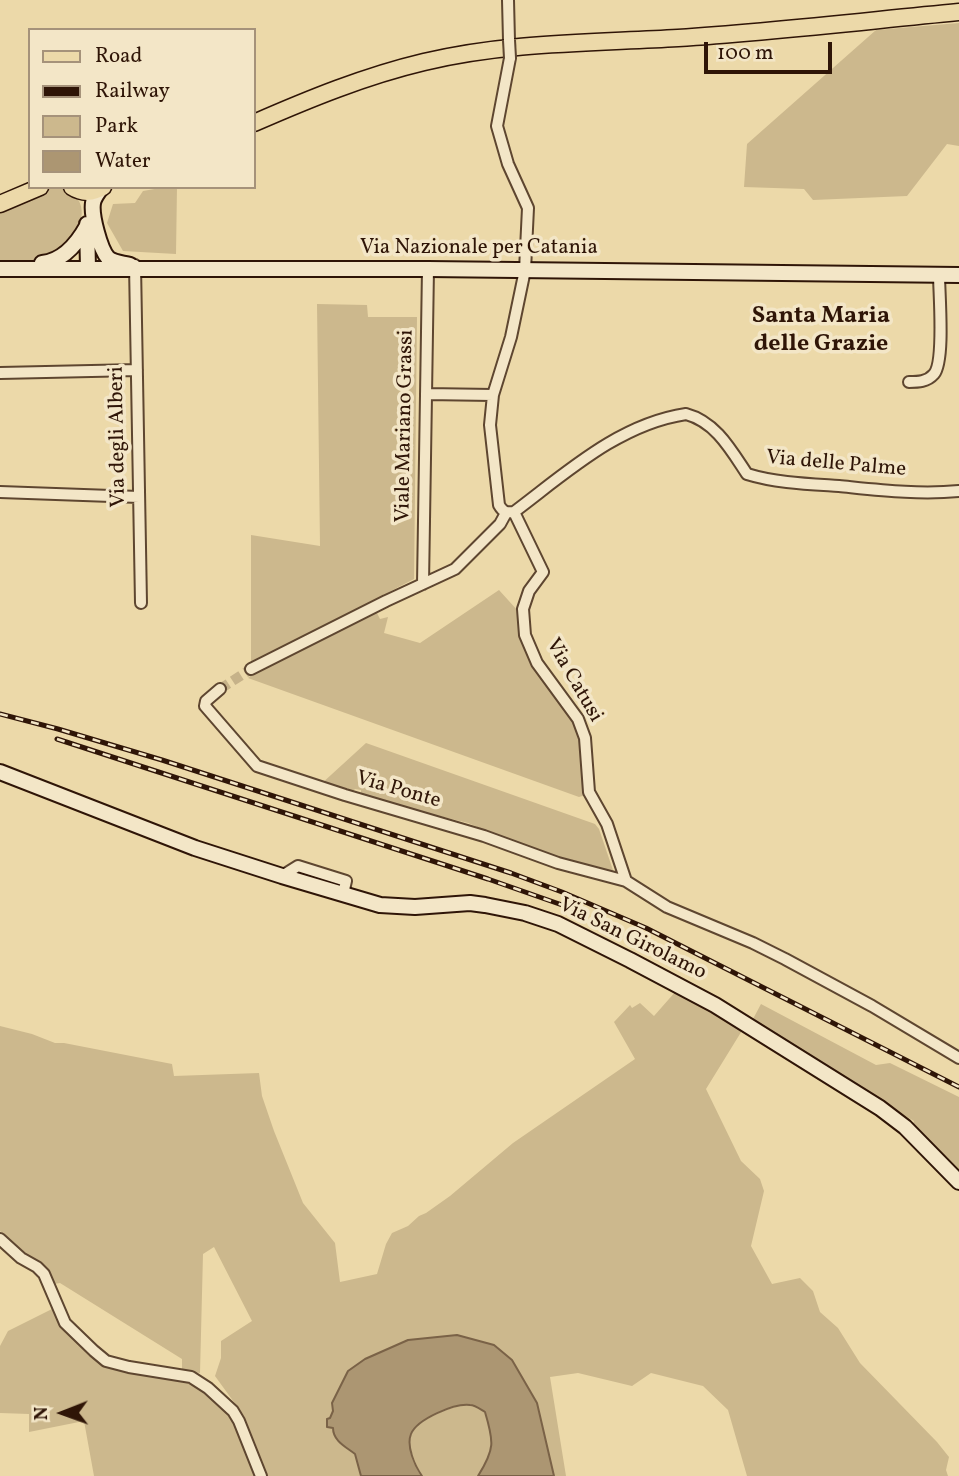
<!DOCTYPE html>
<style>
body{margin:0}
#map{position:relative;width:959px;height:1476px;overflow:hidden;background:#ecd9a9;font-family:Vollkorn,serif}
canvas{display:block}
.legend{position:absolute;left:28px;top:28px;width:228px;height:161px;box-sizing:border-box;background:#f3e6c7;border:2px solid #a5927a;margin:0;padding:9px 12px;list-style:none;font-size:21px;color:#2f1507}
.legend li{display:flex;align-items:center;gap:14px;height:35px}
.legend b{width:35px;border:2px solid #a5927a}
.north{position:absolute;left:28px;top:1378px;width:70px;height:70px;-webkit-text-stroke:5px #f3e6c7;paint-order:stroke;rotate:269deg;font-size:19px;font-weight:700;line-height:28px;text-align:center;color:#2f1507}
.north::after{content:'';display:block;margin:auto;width:24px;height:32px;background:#2f1507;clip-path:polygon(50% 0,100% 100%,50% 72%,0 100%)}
.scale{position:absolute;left:704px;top:42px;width:128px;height:32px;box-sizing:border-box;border:4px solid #2f1507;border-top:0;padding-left:9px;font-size:21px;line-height:24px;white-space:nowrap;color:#2f1507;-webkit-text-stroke:5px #f3e6c7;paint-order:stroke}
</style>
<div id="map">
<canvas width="959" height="1476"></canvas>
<ul class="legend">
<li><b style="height:9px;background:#ecd9a9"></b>Road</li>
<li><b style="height:9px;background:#2f1507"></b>Railway</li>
<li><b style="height:19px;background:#ccb88d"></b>Park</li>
<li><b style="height:19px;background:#ac9672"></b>Water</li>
</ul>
<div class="north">N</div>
<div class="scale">100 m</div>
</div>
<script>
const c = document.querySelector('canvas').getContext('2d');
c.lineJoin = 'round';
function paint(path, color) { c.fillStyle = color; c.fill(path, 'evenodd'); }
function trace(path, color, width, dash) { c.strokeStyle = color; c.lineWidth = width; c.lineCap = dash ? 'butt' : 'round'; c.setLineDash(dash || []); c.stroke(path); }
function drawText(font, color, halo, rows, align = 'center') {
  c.font = font + ' Vollkorn,serif'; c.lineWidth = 7; c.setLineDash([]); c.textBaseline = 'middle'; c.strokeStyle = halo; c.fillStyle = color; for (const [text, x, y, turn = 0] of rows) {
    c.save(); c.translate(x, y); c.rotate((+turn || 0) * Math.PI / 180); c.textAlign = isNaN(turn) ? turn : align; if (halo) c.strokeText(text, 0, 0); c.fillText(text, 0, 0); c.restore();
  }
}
paint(new Path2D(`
 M959 23V146L947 144 907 196 813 200 804 189 744 187 747 144 876 30Z
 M50 187C78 187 89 207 77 231 77 232 73 241 72 241 68 246 51 255 44 258 34 263 12 261 0 261V210Z
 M166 187H177L176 254 123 251 107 223 113 204 135 203 143 191Z
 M317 304 367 305 368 317H417L414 579 251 664V535L320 546Z
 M499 590 518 611 523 637 580 730 582 743 579 748 582 754 586 795 579 797 248 678 254 673 376 611 380 619 388 617 384 633 420 643Z
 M366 743 595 824 599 829 615 876 559 861 468 823 361 797V790L355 789 349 795 320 785Z
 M676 991 743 1029 706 1089 741 1161 760 1179 764 1191 751 1246 772 1284 800 1278 813 1291 820 1312 838 1328 860 1363 937 1442 949 1457 946 1470 948 1476H747L728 1410 703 1386 651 1373 632 1386 578 1373 550 1377 566 1476H554L537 1403 512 1360 333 1411 327 1427 333 1428 341 1444 355 1454 361 1476H268L244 1416 215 1376 221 1358V1341L252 1321 214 1247 203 1254 200 1373 182 1371V1359L60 1283 54 1284 27 1255 13 1245 0 1231V1026L32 1034 55 1043H64L172 1064 174 1076 259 1073 262 1096 274 1131 303 1203 335 1243 340 1282 377 1274 386 1244 392 1233 408 1226 419 1216 426 1213 450 1196 513 1143 635 1059 614 1022 630 1005 632 1008 640 1003 654 1016Z
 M761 1004 876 1065 890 1063 959 1097V1170L913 1124 914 1121 907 1117 753 1019Z
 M54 1308 92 1353 189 1380 232 1412 258 1476H94L84 1421 29 1432V1414L0 1413V1346L8 1331Z
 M472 1404 485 1412C494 1442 495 1449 478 1476H422C418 1470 416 1463 413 1456 405 1433 415 1424 435 1415 448 1409 458 1405 472 1404Z`), '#ccb88d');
const water = new Path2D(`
 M457 1335 494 1345 512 1360 537 1403 554 1476H478C495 1449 494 1442 485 1412 480 1409 475 1405 470 1405 455 1403 417 1419 411 1434 406 1446 415 1466 422 1476H361L355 1454C346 1447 333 1441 333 1428L327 1427V1419L330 1418 333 1411 332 1403 348 1371 365 1359 408 1340Z`);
paint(water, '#ac9672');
trace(water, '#7a6247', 2);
trace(new Path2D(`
 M220 689 251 669`), '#c6b289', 10, [10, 5]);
const street = new Path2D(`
 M508 0 509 40
 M510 58 497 126 508 164 528 208 525 270 511 337 493 395 490 425 499 505C503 512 506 513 514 512
 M135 265 141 603
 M0 373 137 370
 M909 382C918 382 927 382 934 374 945 361 939 294 939 274
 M426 394 493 395
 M0 492 139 497
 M514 512 543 572 529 591 523 609 525 635 537 663 578 719 585 738 589 792 607 824 626 881 667 907 753 943 785 959 872 1006 959 1058
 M514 512C566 473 619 424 686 414 716 422 731 450 747 474 776 483 808 484 839 486 879 490 919 495 959 491
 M423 584 428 269
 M251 669 386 601 455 569 500 524 506 513
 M220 689 206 701 205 706 257 766 345 795 484 836 558 863 626 881
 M282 876 298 866 346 881 343 894
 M0 1239 21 1258 37 1267 44 1274 65 1323 94 1351 106 1361 129 1367 191 1377 208 1388 233 1411 239 1421 261 1476`);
const secondary = new Path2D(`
 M101 188C98 193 94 197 93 203 91 215 100 249 108 258 114 263 123 263 130 265
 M87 224 88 268
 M42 263C63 261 77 244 87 226
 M0 269H428L959 275
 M0 772 195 848 282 876 380 905 415 907 470 903 485 905 525 913 558 924 630 960 715 1005 880 1108 905 1127 959 1182`);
const primary = new Path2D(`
 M254 123C309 99 365 76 424 62 507 42 593 43 678 38 772 32 865 21 959 12
 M72 187C83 194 92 193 103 187
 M0 204 40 187`);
trace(street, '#5e4630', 14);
trace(secondary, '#2f1507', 18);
trace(primary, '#2f1507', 19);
trace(street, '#f3e6c7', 10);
trace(secondary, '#f3e6c7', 14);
trace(primary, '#ecd9a9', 16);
const rail = new Path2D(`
 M0 714 58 729 162 760 511 873 562 892 646 928 959 1087
 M57 739 488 879 585 913`);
trace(rail, '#2f1507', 5);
trace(rail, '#f3e6c7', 2.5, [8]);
const streetBridge = new Path2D(`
 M509 40 510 58`);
trace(streetBridge, '#5e4630', 14, []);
trace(streetBridge, '#f3e6c7', 10);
drawText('21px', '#2f1507', '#f3e6c7', [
 ["Via Nazionale per Catania",479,249],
 ["Viale Mariano Grassi",406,426,-89],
 ["Via degli Alberi",119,437,-91],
 ["Via delle Palme",836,465,5],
 ["Via Catusi",573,681,60],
 ["Via Ponte",398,791,16],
 ["Via San Girolamo",632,940,26]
]);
drawText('bold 24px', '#2f1507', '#f3e6c7', [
 ["Santa Maria",821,318],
 ["delle Grazie",821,346]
]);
</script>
